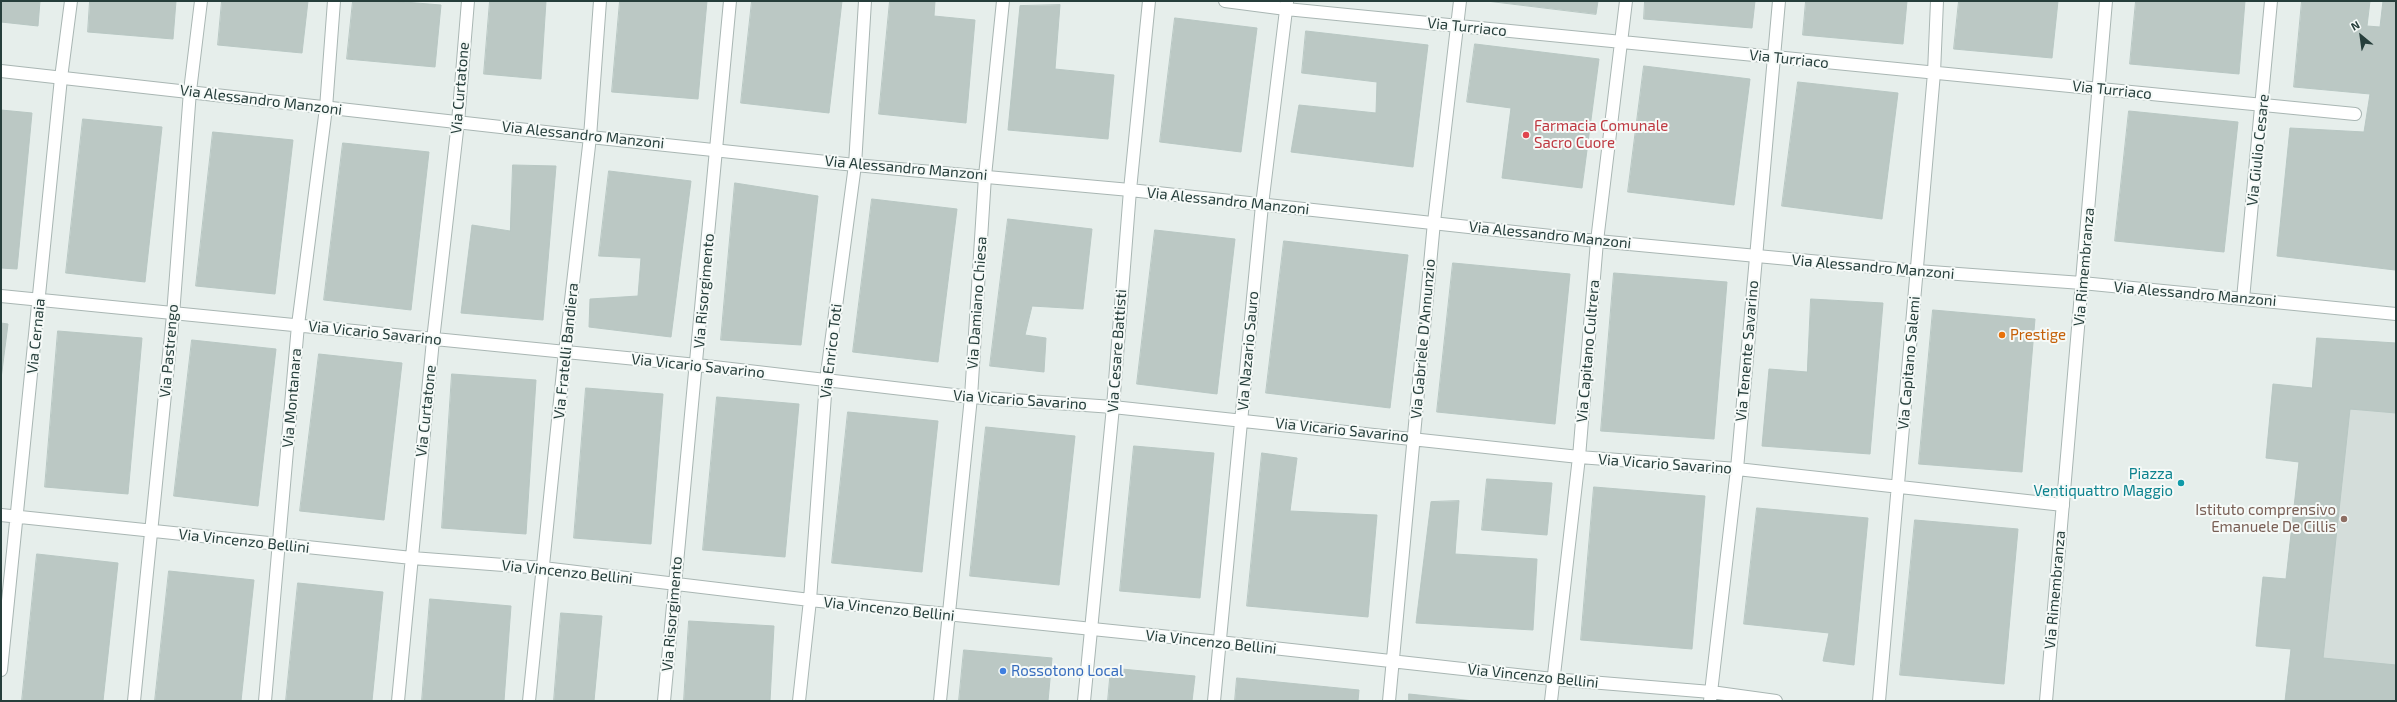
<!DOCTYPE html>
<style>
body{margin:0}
#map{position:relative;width:2397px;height:702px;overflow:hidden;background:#e6eeeb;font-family:"Exo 2",sans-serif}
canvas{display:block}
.frame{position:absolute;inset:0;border:2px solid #263e3b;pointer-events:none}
.north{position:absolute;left:2341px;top:16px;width:40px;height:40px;-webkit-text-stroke:3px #f6faf8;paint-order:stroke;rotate:331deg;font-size:11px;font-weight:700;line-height:16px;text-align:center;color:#263e3b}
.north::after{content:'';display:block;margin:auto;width:14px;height:18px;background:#263e3b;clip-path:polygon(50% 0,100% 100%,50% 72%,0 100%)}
</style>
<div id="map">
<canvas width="2397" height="702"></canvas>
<div class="frame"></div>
<div class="north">N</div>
</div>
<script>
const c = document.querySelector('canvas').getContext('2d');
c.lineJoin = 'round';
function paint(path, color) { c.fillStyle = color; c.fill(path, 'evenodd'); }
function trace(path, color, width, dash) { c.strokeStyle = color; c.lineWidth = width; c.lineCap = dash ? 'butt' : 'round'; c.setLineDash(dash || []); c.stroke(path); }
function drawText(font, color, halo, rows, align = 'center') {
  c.font = font + ' "Exo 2",sans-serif'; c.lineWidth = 4; c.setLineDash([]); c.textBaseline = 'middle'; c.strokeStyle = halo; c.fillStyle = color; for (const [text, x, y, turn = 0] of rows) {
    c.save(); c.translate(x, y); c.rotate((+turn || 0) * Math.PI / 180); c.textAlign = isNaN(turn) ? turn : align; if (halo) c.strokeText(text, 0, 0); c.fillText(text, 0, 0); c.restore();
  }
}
paint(new Path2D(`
 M2317 338 2396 343V701H2285L2291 649 2256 646 2263 577 2286 579 2299 462 2266 458 2273 384 2312 388Z`), '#d4ddda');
const building = new Path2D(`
 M1 1H40L38 26 1 22Z
 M90 1H176L173 39 88 32Z
 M222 1H308L302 53 218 45Z
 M353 1H392L441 5 435 67 347 59Z
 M490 1H546L541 79 484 74Z
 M620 1H707L698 99 612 92Z
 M752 1H842L829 113 741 103Z
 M890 1H935L934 16 975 20 966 123 879 114Z
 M1487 1H1598L1596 14Z
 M1645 1H1755L1752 28 1644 19Z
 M1806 1H1907L1903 44 1803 35Z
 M1959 1H2058L2052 58 1954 49Z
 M2136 1H2245L2239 74 2130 64Z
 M2302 1H2370L2367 26 2380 27 2383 1H2396L2395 270 2277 256 2290 128 2364 132 2370 94 2294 87Z
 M1060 5 1055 69 1114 75 1108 139 1008 130 1020 6Z
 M1175 18 1257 28 1241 152 1160 142Z
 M1306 31 1428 45 1413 167 1291 152 1299 105 1376 113 1377 82 1302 73Z
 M1475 44 1599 59 1582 188 1502 178 1511 108 1467 102Z
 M1644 66 1750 79 1734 205 1628 192Z
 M1798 82 1898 93 1882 219 1782 206Z
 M1 110 32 113 17 269 1 268Z
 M2129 111 2238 122 2224 252 2115 241Z
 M83 119 162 127 145 282 66 273Z
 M213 132 293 140 275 294 196 286Z
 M343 143 429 152 411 310 324 300Z
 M513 165 556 166 543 320 461 313 472 225 510 231Z
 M609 171 691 181 671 337 589 327 590 299 638 296 641 258 599 256Z
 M735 183 818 196 801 345 721 340Z
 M872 199 957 209 938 362 853 352Z
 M1008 219 1092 229 1083 309 1032 306 1025 335 1046 338 1044 372 990 366Z
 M1155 230 1235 239 1217 394 1137 384Z
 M1284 241 1408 255 1390 408 1266 393Z
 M1453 263 1570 274 1555 424 1437 412Z
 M1614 273 1727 282 1714 439 1601 431Z
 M1811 299 1883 303 1870 454 1762 446 1769 369 1807 372Z
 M1933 310 2035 319 2022 472 1919 464Z
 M1 323 8 324 1 379Z
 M58 331 142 338 128 494 45 487Z
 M2317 338 2396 343V413L2350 409 2323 658 2396 665V701H2285L2291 649 2256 646 2263 577 2286 579 2299 462 2266 458 2273 384 2312 388Z
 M192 340 276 349 258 506 174 496Z
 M319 354 402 363 384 520 300 511Z
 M452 374 536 380 526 534 442 528Z
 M586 388 663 394 651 544 574 538Z
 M717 397 799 404 785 557 703 550Z
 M848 412 938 421 922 572 832 563Z
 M986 427 1075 436 1059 585 970 576Z
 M1134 446 1214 453 1200 598 1120 591Z
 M1262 453 1297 458 1290 511 1377 515 1368 617 1247 606Z
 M1487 479 1552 483 1547 535 1482 530Z
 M1594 487 1705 496 1692 649 1581 640Z
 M1459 501 1455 554 1537 559 1533 630 1416 623 1431 502Z
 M1757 508 1868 518 1854 665 1823 661 1829 633 1744 624Z
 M1915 520 2018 529 2004 684 1900 675Z
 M37 554 118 563 103 701H22Z
 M169 571 254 580 241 701H155Z
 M298 583 383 592 372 701H286Z
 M430 599 511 606 504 701H422Z
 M561 613 602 616 594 701H554Z
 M689 621 774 626 770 701H684Z
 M964 650 1052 658 1048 701H959Z
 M1111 668 1195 676 1192 701H1108Z
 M1237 678 1359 690 1358 701H1235Z
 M1409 694 1474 701H1409Z`);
paint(building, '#bbc8c4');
trace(building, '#b8c7c3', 1);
const minor = new Path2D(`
 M1225 1 1286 9 2355 114
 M1 296 697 365 971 397 1113 407 1579 457 1737 469 2063 505
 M2243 299 2271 1
 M1 515 412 558 543 568 810 600 1219 642 1553 679 1711 692 1776 701
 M1 670 61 78 71 1
 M134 701 173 315 190 91 201 1
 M265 701 298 325 326 108 334 1
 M398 701 433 340 458 122 468 1
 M529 701 565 352 590 137 600 1
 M664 701 730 1
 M799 701 810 600 826 381 855 165 865 1
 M940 701 971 397 985 176 1003 1
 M1214 701 1262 205 1287 2
 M1389 701 1434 222 1460 1
 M1551 701 1579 457 1597 241 1626 1
 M1710 701 1737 469 1779 1
 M1879 701 1934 73 1937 1`);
const tertiary = new Path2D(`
 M1 71 590 137 855 165 1130 190 1597 241 1917 271 2082 283 2396 314
 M1084 701 1113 407 1130 190 1149 1
 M2046 701 2106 1`);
trace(minor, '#a9b6b3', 14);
trace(tertiary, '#a9b6b3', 14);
trace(minor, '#fff', 12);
trace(tertiary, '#fff', 12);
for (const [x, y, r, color] of [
 [1526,135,4,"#e0444e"],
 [2002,335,4,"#e8710a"],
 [2181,483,4,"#0f9aa8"],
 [2344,519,4,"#8d6e63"],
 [1003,671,4,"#3f7fe0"]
]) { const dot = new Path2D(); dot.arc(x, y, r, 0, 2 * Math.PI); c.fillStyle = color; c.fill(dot); trace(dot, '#f6faf8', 1.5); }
drawText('15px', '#263e3b', '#f6faf8', [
 ["Via Turriaco",1467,27,6],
 ["Via Turriaco",1789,59,6],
 ["Via Curtatone",460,88,-85],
 ["Via Turriaco",2112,90,6],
 ["Via Alessandro Manzoni",261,100,7],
 ["Via Alessandro Manzoni",583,135,6],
 ["Via Giulio Cesare",2258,150,-84],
 ["Via Alessandro Manzoni",906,168,5],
 ["Via Alessandro Manzoni",1228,201,6],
 ["Via Alessandro Manzoni",1550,235,6],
 ["Via Alessandro Manzoni",1873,267,5],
 ["Via Rimembranza",2084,267,-85],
 ["Via Risorgimento",704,291,-85],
 ["Via Alessandro Manzoni",2195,294,5],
 ["Via Damiano Chiesa",977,303,-86],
 ["Via Vicario Savarino",375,333,6],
 ["Via Cernaia",36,336,-84],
 ["Via Gabriele D'Annunzio",1423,339,-85],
 ["Via Pastrengo",169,351,-85],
 ["Via Fratelli Bandiera",566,351,-84],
 ["Via Enrico Toti",831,351,-83],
 ["Via Cesare Battisti",1117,351,-86],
 ["Via Nazario Sauro",1248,351,-85],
 ["Via Capitano Cultrera",1588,351,-85],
 ["Via Tenente Savarino",1747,351,-85],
 ["Via Capitano Salemi",1909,363,-85],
 ["Via Vicario Savarino",698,366,6],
 ["Via Montanara",292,398,-85],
 ["Via Vicario Savarino",1020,400,4],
 ["Via Curtatone",426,411,-84],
 ["Via Vicario Savarino",1342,430,6],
 ["Via Vicario Savarino",1665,464,4],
 ["Via Vincenzo Bellini",244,541,6],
 ["Via Vincenzo Bellini",567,572,6],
 ["Via Rimembranza",2055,590,-85],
 ["Via Vincenzo Bellini",889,609,6],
 ["Via Risorgimento",672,614,-85],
 ["Via Vincenzo Bellini",1211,642,6],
 ["Via Vincenzo Bellini",1533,676,6]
]);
drawText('15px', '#be3a42', '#f6faf8', [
 ["Farmacia Comunale",1534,126],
 ["Sacro Cuore",1534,143]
], 'left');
drawText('15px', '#c56008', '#f6faf8', [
 ["Prestige",2010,335]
], 'left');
drawText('15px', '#0d838f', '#f6faf8', [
 ["Piazza",2173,474],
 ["Ventiquattro Maggio",2173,491]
], 'right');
drawText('15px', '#785e54', '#f6faf8', [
 ["Istituto comprensivo",2336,510],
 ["Emanuele De Cillis",2336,527]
], 'right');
drawText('15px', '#366cbe', '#f6faf8', [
 ["Rossotono Local",1011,671]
], 'left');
</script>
